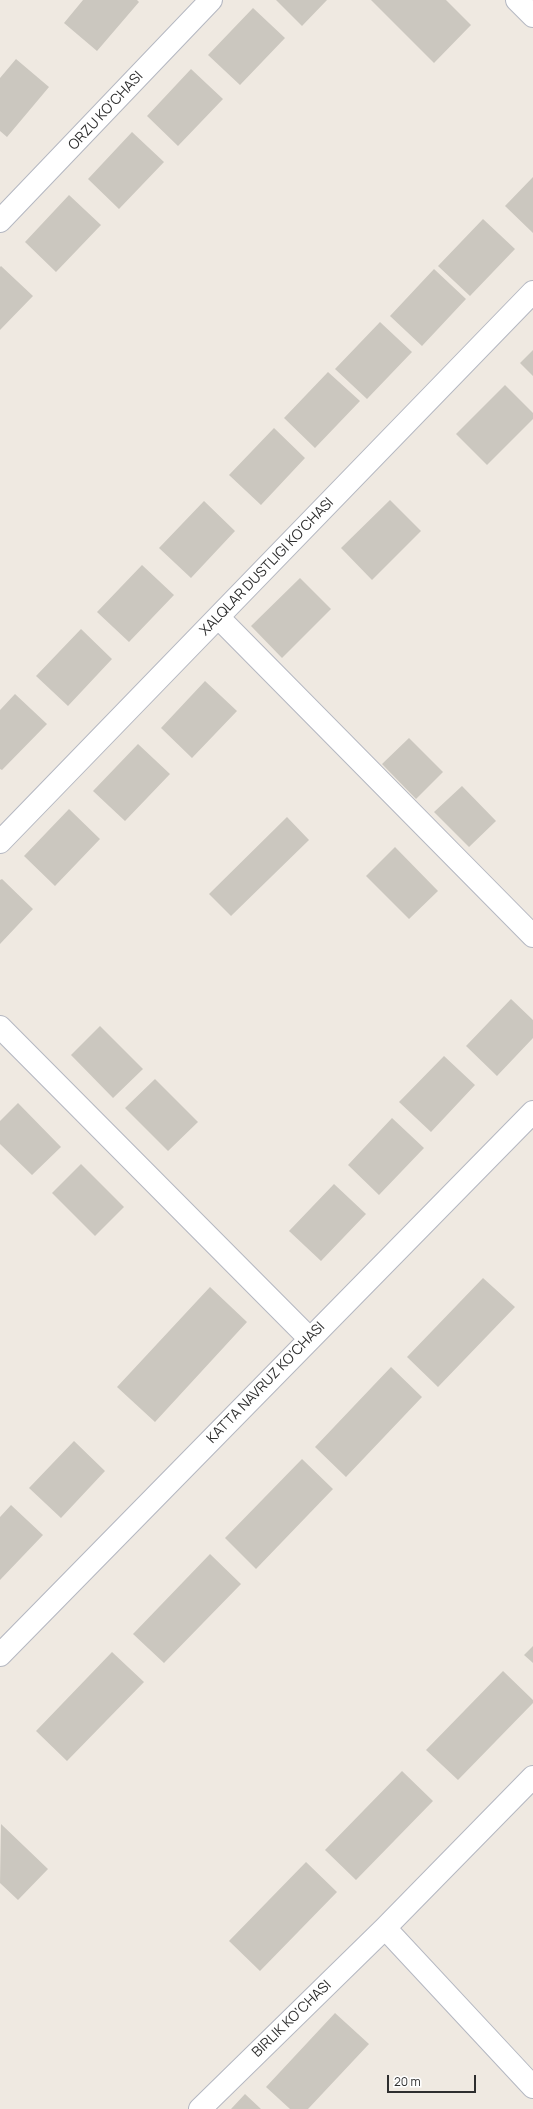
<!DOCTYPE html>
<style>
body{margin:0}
#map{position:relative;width:533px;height:2109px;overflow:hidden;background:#efe9e1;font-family:Manrope,sans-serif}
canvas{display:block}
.scale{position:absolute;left:387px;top:2075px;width:89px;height:18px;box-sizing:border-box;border:2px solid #2e2e2e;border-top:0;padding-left:5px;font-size:12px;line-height:14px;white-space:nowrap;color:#2e2e2e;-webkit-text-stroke:3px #fff;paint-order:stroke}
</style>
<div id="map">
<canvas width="533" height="2109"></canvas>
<div class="scale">20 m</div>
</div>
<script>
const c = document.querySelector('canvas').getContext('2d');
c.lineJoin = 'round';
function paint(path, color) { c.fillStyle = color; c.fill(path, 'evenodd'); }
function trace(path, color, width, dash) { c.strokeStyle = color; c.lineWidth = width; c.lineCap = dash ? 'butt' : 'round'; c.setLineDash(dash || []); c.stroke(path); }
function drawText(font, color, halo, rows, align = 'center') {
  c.font = font + ' Manrope,sans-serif'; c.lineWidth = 3; c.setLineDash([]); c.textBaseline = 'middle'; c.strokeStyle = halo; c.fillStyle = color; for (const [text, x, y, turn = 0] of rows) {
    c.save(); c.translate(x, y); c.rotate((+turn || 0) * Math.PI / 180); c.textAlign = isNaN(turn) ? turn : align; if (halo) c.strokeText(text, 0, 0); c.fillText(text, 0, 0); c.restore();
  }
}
paint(new Path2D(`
 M83 0H137L139 2 97 51 64 23Z
 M276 0H327L302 26Z
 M371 0H446L471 25 434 63Z
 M253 8 285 38 240 85 208 55Z
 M16 59 49 87 7 137 0 131V78Z
 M191 69 223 99 178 146 147 116Z
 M132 132 164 162 119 209 88 179Z
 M533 177V233L505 206Z
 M69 195 101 225 56 272 25 242Z
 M483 219 515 249 470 296 438 266Z
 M1 266 33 296 0 330V267Z
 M434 269 466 299 422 346 390 316Z
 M380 322 412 352 367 399 335 369Z
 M533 350V376L520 363Z
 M328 372 360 401 315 448 284 418Z
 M505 385 533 413V419L487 465 456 434Z
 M274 428 305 458 261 505 229 475Z
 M390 500 421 531 372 580 341 548Z
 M204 501 235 531 191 578 159 548Z
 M142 565 174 595 129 642 97 612Z
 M300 578 331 609 282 658 251 626Z
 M81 629 112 659 68 706 36 676Z
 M205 681 237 711 192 758 161 728Z
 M15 694 47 724 2 770 0 769V710Z
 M409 738 443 772 416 799 382 764Z
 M138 744 170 774 125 821 93 791Z
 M462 786 496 821 469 847 434 812Z
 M69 809 100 839 55 886 24 856Z
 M287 817 309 840 231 916 209 894Z
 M395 847 438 891 409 919 366 876Z
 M2 879 33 909 0 944V880Z
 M511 999 533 1020V1038L497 1076 466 1046Z
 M100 1026 143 1069 113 1098 71 1055Z
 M444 1056 475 1085 431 1132 399 1102Z
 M155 1079 198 1122 168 1151 125 1108Z
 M18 1103 61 1147 32 1175 0 1144V1121Z
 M392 1118 424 1148 379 1195 348 1165Z
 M81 1164 124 1207 95 1236 52 1193Z
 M334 1184 366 1214 321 1261 289 1231Z
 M483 1278 515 1307 438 1387 407 1357Z
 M210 1287 247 1322 155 1422 117 1387Z
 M391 1367 422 1397 346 1477 315 1447Z
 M74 1441 105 1471 61 1518 29 1488Z
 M302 1459 333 1489 256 1569 225 1538Z
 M11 1505 43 1535 0 1580V1517Z
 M210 1554 241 1584 164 1663 133 1634Z
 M533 1646V1663L524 1655Z
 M112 1652 144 1682 67 1761 36 1731Z
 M503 1671 533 1700V1703L458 1780 426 1750Z
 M402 1771 433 1801 356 1880 325 1850Z
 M1 1824 48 1869 18 1900 0 1883Z
 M306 1862 337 1892 260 1971 229 1941Z
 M335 2013 369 2044 308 2109H290L266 2087Z
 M245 2094 261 2109H231Z`), '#cbc7bf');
const minor = new Path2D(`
 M517 0 533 16
 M0 221 211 0
 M218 617 533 936
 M0 842 533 292
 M0 1027 310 1339
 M0 1655 533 1112
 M385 1928 533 2087
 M200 2109 385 1928 533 1777`);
trace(minor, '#b4b7c1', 24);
trace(minor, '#fff', 22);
drawText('14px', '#2e2e2e', '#fff', [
 ["ORZU KO'CHASI",106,111,-47],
 ["XALQLAR DUSTLIGI KO'CHASI",267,567,-46],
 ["KATTA NAVRUZ KO'CHASI",266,1383,-46],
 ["BIRLIK KO'CHASI",292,2019,-44]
]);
</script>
